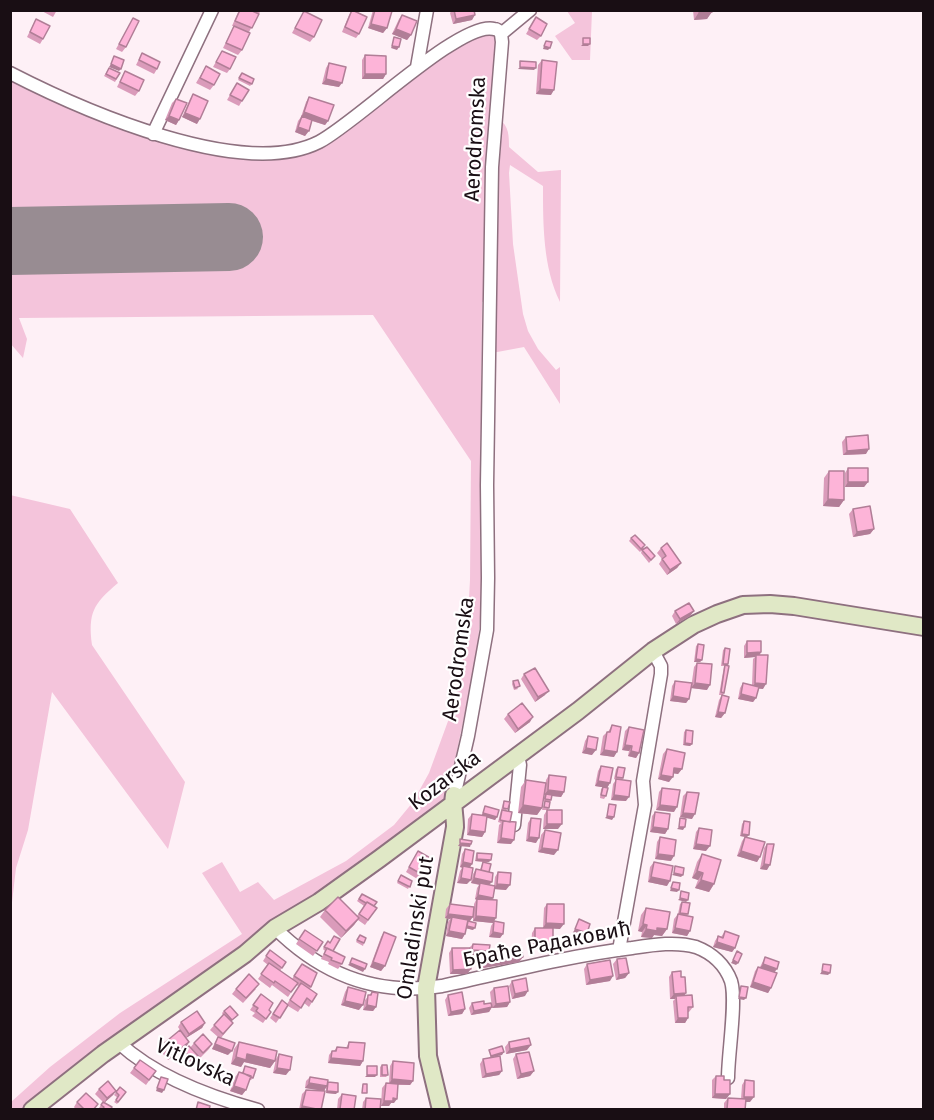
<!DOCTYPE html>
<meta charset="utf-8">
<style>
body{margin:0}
#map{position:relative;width:934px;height:1120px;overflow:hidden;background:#fef0f6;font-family:"Fira Sans",sans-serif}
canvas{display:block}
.frame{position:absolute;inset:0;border:12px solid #190e14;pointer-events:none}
</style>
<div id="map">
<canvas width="934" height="1120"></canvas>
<div class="frame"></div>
</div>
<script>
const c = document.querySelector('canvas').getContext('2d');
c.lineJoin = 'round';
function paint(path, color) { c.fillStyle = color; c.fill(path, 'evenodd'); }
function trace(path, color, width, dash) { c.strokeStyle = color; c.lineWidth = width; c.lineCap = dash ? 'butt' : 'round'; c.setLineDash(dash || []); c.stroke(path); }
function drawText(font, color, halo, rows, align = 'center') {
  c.font = font + ' "Fira Sans",sans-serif'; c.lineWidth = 4.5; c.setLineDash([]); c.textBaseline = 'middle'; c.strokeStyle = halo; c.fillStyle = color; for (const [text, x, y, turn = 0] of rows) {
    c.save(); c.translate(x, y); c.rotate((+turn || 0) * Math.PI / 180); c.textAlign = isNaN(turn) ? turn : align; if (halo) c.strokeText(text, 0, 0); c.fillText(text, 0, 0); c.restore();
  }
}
paint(new Path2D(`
 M567 11H592L590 60H572L555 36 575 23Z
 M495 34 497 52 486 161 485 301 482 302 480 516 482 585C481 604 480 623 478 641 474 675 466 708 459 741 454 763 452 789 439 807L24 1110 11 1109V1102L50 1067 120 1013 242 934 202 873 222 862 240 892 258 882 274 900 346 861 394 825 413 802 429 773 451 713 461 673 468 616 470 580 471 461 373 315 19 318 27 339 23 358 10 343V77L183 146 310 150 339 137 439 57 476 37Z
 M499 119C509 126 509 136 509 147L538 172 561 170 560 302C543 267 543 225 543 186L510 165 509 173 513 244 523 314 528 331 538 349 556 370 560 367V404L524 347 492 353Z
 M10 495 70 509 118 583C93 604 88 613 92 645L185 782 168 849 52 692 28 830 16 868 11 911Z`), '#f4c4db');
trace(new Path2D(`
 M10 241 229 237`), '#988c92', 68);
const street = new Path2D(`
 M501 34 530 10
 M417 67 427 10
 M10 73C82 110 242 181 319 142 355 124 461 20 494 29 498 29 499 31 501 34L502 42 492 167 487 485 488 578 487 630 468 736 456 788
 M153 134 212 10
 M514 825 520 765 518 756
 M275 928C321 974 377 996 442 986 506 972 568 956 632 948 652 945 676 941 696 947 712 953 725 965 731 981 737 1000 728 1054 728 1078
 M619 950 645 805 643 781 661 674V666L653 651
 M119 1043C156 1077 210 1097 258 1110`);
const secondary = new Path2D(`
 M32 1110 103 1054 245 954 275 928 319 902 379 859 578 711 653 651 693 625 717 614 743 605 770 604 794 606 924 627
 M441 1110 428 1056 426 988 455 827C455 816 452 806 454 795`);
trace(street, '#8e707f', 15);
trace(secondary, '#8e707f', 20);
trace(street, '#fff', 12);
trace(secondary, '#e0e8c6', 16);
paint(new Path2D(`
 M40 10H57L53 17Z
 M239 10H261L249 32 242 50 238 55 223 48 234 26H232Z
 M352 10 359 34 356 38 342 32 349 15Z
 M373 10H389L387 28 383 33 368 28Z
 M452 10H474L472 20 453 24 450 13Z
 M693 10H712L707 19 694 20Z
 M304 11 314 37 310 42 292 33Z
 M402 15 411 35 407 40 392 34 399 19Z
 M536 17 541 36 537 40 526 34Z
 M133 18 126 47 122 52 116 49Z
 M36 19 43 39 40 44 27 37Z
 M222 51 230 69 227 73 213 67Z
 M142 53 157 69 154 74 136 65Z
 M365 55 386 74 383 79H362V60Z
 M542 60 551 95 536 94 538 65Z
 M329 63 339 87 322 84 326 68Z
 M206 66 214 85 210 90 196 83Z
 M109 68 120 73 115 82 104 76Z
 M125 71 139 91 135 96 117 87Z
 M242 73 252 84 250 86 238 80Z
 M237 83 242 101 239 106 227 100Z
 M193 94 197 124 182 117 190 99Z
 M309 97 328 121 325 125 312 121 305 136 295 132 298 121 301 117 306 102Z
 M176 99 179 120 176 125 165 120 172 103Z
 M846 437 866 454 843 455 842 442Z
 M848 468 868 482 864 487H845V473Z
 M829 471 844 500 839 507 823 506 824 478Z
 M853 509 874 529 870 534 853 537 849 514Z
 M631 538 644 548 640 552 629 541Z
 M661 548 681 563 677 568 667 575 659 564 662 559 657 553Z
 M642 550 655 556 649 563 641 553Z
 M675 611H694L690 616 676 624 672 616Z
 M747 641 761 652 760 655 763 689 759 688 756 698 753 702 738 699 740 688 743 683 752 685 753 659 755 657 744 658V646Z
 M698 644 702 660 700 662H694L696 646Z
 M725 648 728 664 727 666 724 693 723 695H719L724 666H721L723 650Z
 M697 663 707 690 691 688 694 667Z
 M524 674 545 695 535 702 521 679Z
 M513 681 518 689 514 690 512 684Z
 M675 681 689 699 686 703 670 701 672 686Z
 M722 695 725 713 721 718 715 717 719 700Z
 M508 714 530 722 515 733 504 719Z
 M612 725 614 757 600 755 603 736 607 732H608Z
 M629 727 639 753 636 758 628 756 629 751 622 750 625 731Z
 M686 730 692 744 690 746 683 745 684 732Z
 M588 736 592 755 582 753 585 741Z
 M667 749 682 769 678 774 673 773 669 782 658 779 663 754Z
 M601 766 610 783 607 788 606 796 604 799 600 798 601 789 603 787 595 786 598 771Z
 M618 767 623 778 622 780 626 801 611 800 613 784 616 780 614 779 616 769Z
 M549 775 564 792 561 797 552 796 548 810 558 829H543L544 815 547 810H542L545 802 544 801 545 795H544L546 780Z
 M526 780 542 808 537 815 518 813 521 787Z
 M662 788 674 812 656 810 659 792Z
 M687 792 692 819 680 817 683 796Z
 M504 801 510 822 511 844 497 843 499 825 501 823 498 822 503 803Z
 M485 806 497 817 495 820 487 817 485 832 482 837 467 835 468 819 472 814 482 815Z
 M655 812 668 829 665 834 650 832 652 816Z
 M531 818 536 843 526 841 528 823Z
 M744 821 747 837 760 857 757 862 737 856 742 841 745 837 740 836 742 824Z
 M699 828 706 851 693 849 696 832Z
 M545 830 554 855 538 852 541 835Z
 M660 837 671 861 655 859 657 842Z
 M767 844V870L760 869 764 848Z
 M465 849 470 867 467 884 457 883 460 871 462 868 460 867 462 854Z
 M418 851 423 875 419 880 406 872Z
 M477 853 489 862H484L489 872V885L494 886 495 877 498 872 506 890 495 889 492 900 493 923 473 921V915L470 921 473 930 466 928 465 934 462 939 446 936 448 922 450 919 445 918 446 909 450 904 474 907V904L476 900 475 899 477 888 479 885 471 883 473 874 476 869 480 870 483 862 475 861 476 855Z
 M702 854 714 884 709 892 695 888 698 880 692 878 697 862Z
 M654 862 667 886 648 882 650 867Z
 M401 875 412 881 408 889 397 883Z
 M362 894 377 908 365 925 358 920 354 925 341 938 320 917 325 910 357 916 364 906 357 901Z
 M682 902 688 914 687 916 690 931 687 936 672 933 674 919 678 914 680 904Z
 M547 904 560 929 553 928 550 949H531L532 933 535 928H543L544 908Z
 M646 908 667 929 662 936 654 935 652 938 641 937 642 932 638 931 641 915Z
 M494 921 503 934 500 938 489 937 491 926Z
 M305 930 323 942 313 956 296 944Z
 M725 931 735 948 732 952 713 947 715 941 718 936 721 937Z
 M384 932 385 966 381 971 370 967 381 937Z
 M360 935 364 943 363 946 356 942Z
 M328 941 342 964 338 969 328 964 329 962 321 959 325 951 323 949Z
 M473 944 489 951 488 953 523 957 519 962 483 968 482 959 483 956 470 955 467 974H450L449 953 452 948H469Z
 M270 950 286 962 280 971 292 979 302 964 317 973 310 989 317 994 309 1007 304 1003 298 1012 288 1006 276 1023 270 1018 282 1000 287 1004 299 986 296 985 288 997 272 985 270 988 258 979 268 965 263 961Z
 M765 957 774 972 771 988 768 993 750 987 755 971 758 967H760Z
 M617 959 629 973 625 978 616 980 613 964Z
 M587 964 610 981 586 985 584 969Z
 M672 972 685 996 693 1007 689 1012H688V1018L685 1023H675L673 1001 675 999H670L669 977Z
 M512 981 525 996 512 999 509 986Z
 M348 987 359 1010 341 1005 345 992Z
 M494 988 510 1002 507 1007 492 1008 490 992Z
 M236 989H256L243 1003 232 994Z
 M372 992 376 1007 373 1011 363 1010 365 1000Z
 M261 994 269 1010 271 1012 263 1023 252 1016 255 1013 250 1010Z
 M448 995 465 1009 462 1014 448 1016 445 1000Z
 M472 1003 484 1004 492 1007 489 1012 471 1015 469 1008Z
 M224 1011 238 1015 231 1021 233 1023 221 1038 228 1055 212 1049 215 1042 218 1037 210 1030 223 1015 222 1013Z
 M181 1022 205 1023 202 1028 186 1038 189 1042 186 1047 168 1060 159 1049 163 1044 184 1036 178 1027Z
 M239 1042 275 1061 270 1068 244 1062 241 1067 231 1064 234 1049Z
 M349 1042 363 1061 360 1066 328 1063 329 1055 332 1051H334L337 1047 346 1048Z
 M509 1042 527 1050 506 1054 505 1047Z
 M194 1043 212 1044 209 1049 200 1058 196 1054 198 1060 193 1065 182 1053 184 1051 190 1048Z
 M279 1054 286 1075 273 1073 276 1059Z
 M516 1054 534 1071 530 1076 517 1079 513 1059Z
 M483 1059 502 1071 499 1075 482 1078 480 1064Z
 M140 1060 156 1071 146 1085 130 1073Z
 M393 1061 413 1081 410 1085H398L394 1103H391L389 1106H381L382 1088 386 1083H389L390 1066Z
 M382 1065 388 1075 386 1077H380V1067Z
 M245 1066 253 1078 251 1080H249L246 1090 242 1095 230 1091 235 1077 239 1072 242 1073Z
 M716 1076 724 1080 730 1094 726 1099 712 1098V1080Z
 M310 1077 328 1083 336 1094 326 1093V1087L324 1091 305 1088 306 1081Z
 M745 1080 750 1102H746L745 1110H724V1103L728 1098 741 1099 742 1085Z
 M120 1087 126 1092 117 1104 114 1102 118 1098 114 1095Z
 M99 1089 116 1091 113 1095 105 1102 110 1110H102L99 1108 103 1102 95 1094Z
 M306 1090 321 1110H299L302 1094Z
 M342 1094 354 1110H337L338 1099Z
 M366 1098 380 1110H362L363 1102Z
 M77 1102 98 1104 94 1110H76L74 1107Z`), '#da9bba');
paint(new Path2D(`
 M699 12H712L707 19 694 20Z
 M475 15 472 20 453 24 456 19Z
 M371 24 387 28 383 33 368 28Z
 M396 29 411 35 407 40 392 34Z
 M583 44H590L588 46H581Z
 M392 46 399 47 397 50 391 48Z
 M544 46 550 48 548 50 543 49Z
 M111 64 121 69 119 71 109 67Z
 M520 67 536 68 534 70 518 69Z
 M365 74H386L383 79H362Z
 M326 79 342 83 339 87 322 84Z
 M540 89 554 90 551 95 536 94Z
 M304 112 328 121 325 125 301 117Z
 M185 113 200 119 197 124 182 117Z
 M169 116 179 120 176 125 165 120Z
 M298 127 309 131 305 136 295 132Z
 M869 449 866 454 843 455 847 451Z
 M848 482H868L864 487H845Z
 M828 499 844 500 839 507 823 506Z
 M874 529 870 534 853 537 857 532Z
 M681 563 677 568 667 575 670 570Z
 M694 611 690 616 676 624 680 619Z
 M761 652 758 657 756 655 755 657 744 658 747 653Z
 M696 659 702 660 700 662H694Z
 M695 683 710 685 707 690 691 688Z
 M755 683 766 684 763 689 752 688Z
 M549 691 545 695 535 702 538 697Z
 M741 694 756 698 753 702 738 699Z
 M673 696 689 699 686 703 670 701Z
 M718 712 725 713 721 718 715 717Z
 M533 717 530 722 515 733 518 729Z
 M685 743 692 744 690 746 683 745Z
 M625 745 632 746 629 751 622 750Z
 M586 748 596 750 592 755 582 753Z
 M604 750 617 752 614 757 600 755Z
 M631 751 639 753 636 758 628 756Z
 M674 768 682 769 678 774 671 773Z
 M661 775 673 777 669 782 658 779Z
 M598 781 610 783 607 788 595 786Z
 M548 790 564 792 561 797 544 795Z
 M614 795 629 797 626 801 611 800Z
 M523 805 542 808 537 815 518 813Z
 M660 805 677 807 674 812 656 810Z
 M483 813 497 817 495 820 481 816Z
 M683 813 695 814 692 819 680 817Z
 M607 816 614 817 612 820 605 818Z
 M547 824H562L558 829H543Z
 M653 827 668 829 665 834 650 832Z
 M679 827H685L683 830 677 829Z
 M470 830 485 832 482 837 467 835Z
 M742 834 749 835 747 837 740 836Z
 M529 837 539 838 536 843 526 841Z
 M501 838 514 840 511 844 497 843Z
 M460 843 471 844 470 847 458 846Z
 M696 844 710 846 706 851 693 849Z
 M542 848 558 850 554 855 538 852Z
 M741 851 760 857 757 862 737 856Z
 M658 854 674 856 671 861 655 859Z
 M477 859 491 860 489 862 475 861Z
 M463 862 472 864 469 869 460 867Z
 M764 864 770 865 767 870 760 869Z
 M697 871 703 873 698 880 692 878Z
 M674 873 683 875 681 877 672 875Z
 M651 877 670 881 667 886 648 882Z
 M461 878 471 880 467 884 457 883Z
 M474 878 492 882 488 886 471 883Z
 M701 880 714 884 709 892 695 888Z
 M497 884 510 885 506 890 494 889Z
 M671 888 679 890 677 892 670 891Z
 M478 895 493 898 490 902 475 899Z
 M680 898 688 900 686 902 678 900Z
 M448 914 473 917 469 922 452 917 450 919 445 918Z
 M476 916 496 918 493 923 473 921Z
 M359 918 354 925 341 938 346 931Z
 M546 923 564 924 560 929 543 928Z
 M643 924 647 925 642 932 638 931Z
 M467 926 475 928 473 930 465 928Z
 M657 928 667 929 662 936 654 935 652 938 641 937 646 929Z
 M675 928 690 931 687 936 672 933Z
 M575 929 587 933 584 938 572 934Z
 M449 931 465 934 462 939 446 936Z
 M493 932 503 934 500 938 489 937Z
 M717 942 735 948 732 952 713 947Z
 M535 944H553L550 949H531Z
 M472 950 489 951 486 956 485 954 483 956 469 955Z
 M523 957 519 962 483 968 487 964Z
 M733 960 738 963 736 965 731 963Z
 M373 962 385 966 381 971 370 967Z
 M350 963 365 969 363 972 348 965Z
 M763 964 777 969 773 974 759 969Z
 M471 969 467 974H450L453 970Z
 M822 971 830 973 828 975 820 974Z
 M629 973 625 978 616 980 619 975Z
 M613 976 610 981 586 985 590 980Z
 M753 982 771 988 768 993 750 987Z
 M528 991 525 996 512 999 515 994Z
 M686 993 683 998 676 996 675 999H670L674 994Z
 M739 997 746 998 744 1000 738 999Z
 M345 1001 363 1005 359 1010 341 1005Z
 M510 1002 507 1007 492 1008 496 1004Z
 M367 1005 376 1007 373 1011 363 1010Z
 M492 1007 489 1012 471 1015 474 1011Z
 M465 1009 462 1014 448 1016 451 1012Z
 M678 1018H688L685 1023H675Z
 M205 1023 202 1028 186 1038 189 1034Z
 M189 1042 186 1047 168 1060 172 1055Z
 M215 1044 232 1051 228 1055 212 1049Z
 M531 1045 527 1050 506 1054 510 1049Z
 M504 1052 502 1055 489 1058 491 1056Z
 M247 1054 275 1061 270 1068 244 1062 241 1067 231 1064 236 1057Z
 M331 1058 363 1061 360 1066 328 1063Z
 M277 1068 290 1070 286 1075 273 1073Z
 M502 1071 499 1075 482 1078 486 1074Z
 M534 1071 530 1076 517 1079 521 1074Z
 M367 1075H377L375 1077H365Z
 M392 1079 413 1081 410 1085 389 1084Z
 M309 1083 327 1086 324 1091 305 1088Z
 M234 1086 246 1090 242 1095 230 1091Z
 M157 1088 164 1090 162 1093 156 1091Z
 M116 1091 113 1095 104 1103 107 1098Z
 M327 1091 338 1092 336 1094 326 1093Z
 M715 1094H730L726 1099 712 1098Z
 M744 1097H754L750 1102H741Z
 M393 1098 397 1099 394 1103H391L389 1106H381L384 1101Z
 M302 1106 320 1110H299Z`), '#b17e97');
const building = new Path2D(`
 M240 10H250L259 14 252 28 235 21Z
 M352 10 367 17 359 34 345 27Z
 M375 10 392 11 387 28 371 24Z
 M454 10H474L475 15 456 19Z
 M699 10H712V12H699Z
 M304 11 322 20 314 37 295 28Z
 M402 15 417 21 411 35 396 29Z
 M536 17 547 24 541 36 529 29Z
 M133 18 139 21 126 47 119 44Z
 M36 19 50 26 43 39 30 32Z
 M234 26 250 33 242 50 226 43Z
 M394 37 401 39 399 47 392 46Z
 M583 38H590V44H583Z
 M546 41 552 42 550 48 544 46Z
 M222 51 236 57 230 69 216 62Z
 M142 53 160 62 157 69 139 60Z
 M365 55 386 56V74H365Z
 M114 56 124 60 121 69 111 64Z
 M542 60 557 62 554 90 540 89Z
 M520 61 536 62V68L520 67Z
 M329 63 346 67 342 83 326 79Z
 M206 66 220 74 214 85 200 78Z
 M109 68 120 73 116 79 106 74Z
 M125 71 144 80 139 91 120 82Z
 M242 73 254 79 252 84 239 78Z
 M237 83 249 90 242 101 230 95Z
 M193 94 208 101 200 119 185 113Z
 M309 97 334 105 328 121 304 112Z
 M176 99 187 103 179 120 169 116Z
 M302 116 312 120 309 131 298 127Z
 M868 435 869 449 847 451 846 437Z
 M848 468H868V482H848Z
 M829 471H844V500L828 499Z
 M870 506 874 529 857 532 853 509Z
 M635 535 645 545 641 549 631 538Z
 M667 543 681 563 670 570 662 559 666 556 661 548Z
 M647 547 655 556 651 560 642 550Z
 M689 603 694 611 680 619 675 611Z
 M747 641H761V652L747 653Z
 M698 644 704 645 702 660 696 659Z
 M725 648 730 649 728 664H723Z
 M756 655H768L766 684 755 683Z
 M697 663 712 664 710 685 695 683Z
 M725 665 729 666 724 693 721 692Z
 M535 668 549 691 538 697 524 674Z
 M518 680 520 686 515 688 513 681Z
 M675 681 692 683 689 699 673 696Z
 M743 683 759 687 756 698 741 694Z
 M722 695 729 697 725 713 718 712Z
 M522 703 533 717 518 729 508 714Z
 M612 725 621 727 617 752 604 750 607 732H610Z
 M629 727 644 730 639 753 631 751 632 746 625 745Z
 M686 730 693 731 692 744 685 743Z
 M588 736 598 738 596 750 586 748Z
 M667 749 685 753 682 769 674 768 673 777 661 775Z
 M601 766 613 768 610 783 598 781Z
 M618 767 625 768 623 778 616 777Z
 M549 775 566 777 564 792 548 790Z
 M616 779 631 781 629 797 614 795Z
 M526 780 546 783 542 808 523 805Z
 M603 787 608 788 606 796 601 795Z
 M662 788 680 790 677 807 660 805Z
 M687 792 699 793 695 814 683 813Z
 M546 794 552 795 551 800 545 799Z
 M504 801 510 802 508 809 503 808Z
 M545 801 550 802 549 808 544 807Z
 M609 804 616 805 614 817 607 816Z
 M485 806 499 810 497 817 483 813Z
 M502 810 512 812 510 822 500 820Z
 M547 810H562V824H547Z
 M655 812 670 814 668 829 653 827Z
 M472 814 487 816 485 832 470 830Z
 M531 818 541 819 539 838 529 837Z
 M680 818 686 819 685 827H679Z
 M503 821 516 822 514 840 501 838Z
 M744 821 750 822 749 835 742 834Z
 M699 828 712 830 710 846 696 844Z
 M545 830 561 833 558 850 542 848Z
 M660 837 676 840 674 856 658 854Z
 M745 837 765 842 760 857 741 851Z
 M460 839 472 841 471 844 460 843Z
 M767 844H774L770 865 764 864Z
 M465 849 474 851 472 864 463 862Z
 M418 851 432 859 423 875 409 867Z
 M477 853 492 854 491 860 477 859Z
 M702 854 721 860 714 884 701 880 703 873 697 871Z
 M483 862 491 864 489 872 481 870Z
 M654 862 673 866 670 881 651 877Z
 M463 866 473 868 471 880 461 878Z
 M675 866 684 868 683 875 674 873Z
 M476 869 493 873 492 882 474 878Z
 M498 872 511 873 510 885 497 884Z
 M401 875 412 881 410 887 398 881Z
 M673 882 680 883 679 890 671 888Z
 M480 883 495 886 493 898 478 895Z
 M681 891 689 893 688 900 680 898Z
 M362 894 377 902 374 906 367 902 366 903 359 899Z
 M338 897 359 918 346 931 325 910Z
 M477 899 497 900 496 918 476 916Z
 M367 902 377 908 368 920 359 914Z
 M682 902 690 903 688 914 680 913Z
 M450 904 474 907 473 917 448 914Z
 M547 904H564V924L546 923Z
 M646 908 670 912 667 929 657 928V931L646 929 647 925 643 924Z
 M678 914 693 917 690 931 675 928Z
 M452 917 468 920 465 934 449 931Z
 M579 919 590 924 587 933 575 929Z
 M468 921 476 923 475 928 467 926Z
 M494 921 504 923 503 934 493 932Z
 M535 928H553V944H535Z
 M305 930 323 942 317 951 299 939Z
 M725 931 739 936 735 948 717 942 718 936 723 938Z
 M384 932 396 937 385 966 373 962Z
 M360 935 366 938 364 943 357 940Z
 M334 936 340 939 333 951 324 947 328 941 330 943Z
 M473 944 490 945 489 951 472 950Z
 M521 947 523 957 487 964 485 954Z
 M327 948 345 957 342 964 331 960 332 958 324 954Z
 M452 948H470L471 969 453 970Z
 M270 950 286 962 282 968 266 956Z
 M737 951 742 954 738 963 733 960Z
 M765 957 779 962 777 969 763 964Z
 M352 958 367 964 365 969 350 963Z
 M626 958 629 973 619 975 617 959Z
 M610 960 613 976 590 980 587 964Z
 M269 963 298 983 291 992 275 981 274 983 261 974Z
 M302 964 317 973 311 987 294 976Z
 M823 964 831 965 830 973 822 971Z
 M758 967 777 973 771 988 753 982Z
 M681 971V977H685L686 993 674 994 672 972Z
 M249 974 259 984 246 998 236 989Z
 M526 978 528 991 515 994 512 981Z
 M301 983 317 994 312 1002 307 998 301 1008 290 1000Z
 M508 986 510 1002 496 1004 494 988Z
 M741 986 748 987 746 998 739 997Z
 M348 987 366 992 363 1005 345 1001Z
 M372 992 378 993 376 1007 367 1005 368 995H371Z
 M462 992 465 1009 451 1012 448 995Z
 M261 994 273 1003 269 1010 271 1012 266 1019 256 1011 258 1008 253 1005Z
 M692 995 693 1007H688V1018H678L676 996Z
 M282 1000 288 1005 280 1018 273 1014Z
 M484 1001V1004L491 1003 492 1007 474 1011 472 1003Z
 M230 1006 238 1015 232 1020 224 1011Z
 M197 1011 205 1023 189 1034 181 1022Z
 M224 1014 233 1023 223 1034 214 1025Z
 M180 1030 189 1042 172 1055 163 1044Z
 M203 1034 212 1044 203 1053 194 1043Z
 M218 1037 235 1043 232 1051 215 1044Z
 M529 1038 531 1045 510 1049 509 1042Z
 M239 1042 277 1051 275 1061 247 1054 246 1060 236 1057Z
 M349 1042 365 1043 363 1061 331 1058 332 1051H336L337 1047 348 1048Z
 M189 1046 200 1058 195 1062 184 1051Z
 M502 1046 504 1052 491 1056 489 1050Z
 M529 1052 534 1071 521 1074 516 1054Z
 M279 1054 292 1057 290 1070 277 1068Z
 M500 1056 502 1071 486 1074 483 1059Z
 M140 1060 156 1071 149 1080 134 1068Z
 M393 1061 414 1063 413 1081 392 1079Z
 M382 1065H387L388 1075H382Z
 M245 1066 256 1069 253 1078 243 1073Z
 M367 1066H377V1075H367Z
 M239 1072 251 1076 246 1090 234 1086Z
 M716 1076H724V1080H730V1094H715Z
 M161 1077 168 1079 164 1090 157 1088Z
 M310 1077 328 1080 327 1086 309 1083Z
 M745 1080 754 1081V1097H744Z
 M108 1081 116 1091 107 1098 99 1089Z
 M328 1082 338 1083V1092L327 1091Z
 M386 1083 398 1084 397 1099 393 1098V1101H384Z
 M363 1084H367V1093H362Z
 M120 1087 126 1092 118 1102 116 1100 119 1095 116 1092Z
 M306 1090 325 1091 321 1110 302 1106Z
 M86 1093 98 1104 93 1110H85L77 1102Z
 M342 1094 356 1096 354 1110 340 1109Z
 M366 1098 381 1099 380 1110H365Z
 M728 1098 746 1099 745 1110 727 1109Z
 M103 1102 112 1107 110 1110H102L104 1107 101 1105Z
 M198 1102 210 1106 209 1110H196Z`);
paint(building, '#fdb4d8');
trace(building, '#b17e97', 1.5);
drawText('21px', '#190e14', '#fff', [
 ["Aerodromska",476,139,-87],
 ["Aerodromska",459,659,-82],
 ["Kozarska",445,781,-37],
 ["Omladinski put",416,928,-81],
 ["Браће Радаковић",547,945,-11],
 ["Vitlovska",195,1063,25]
]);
</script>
